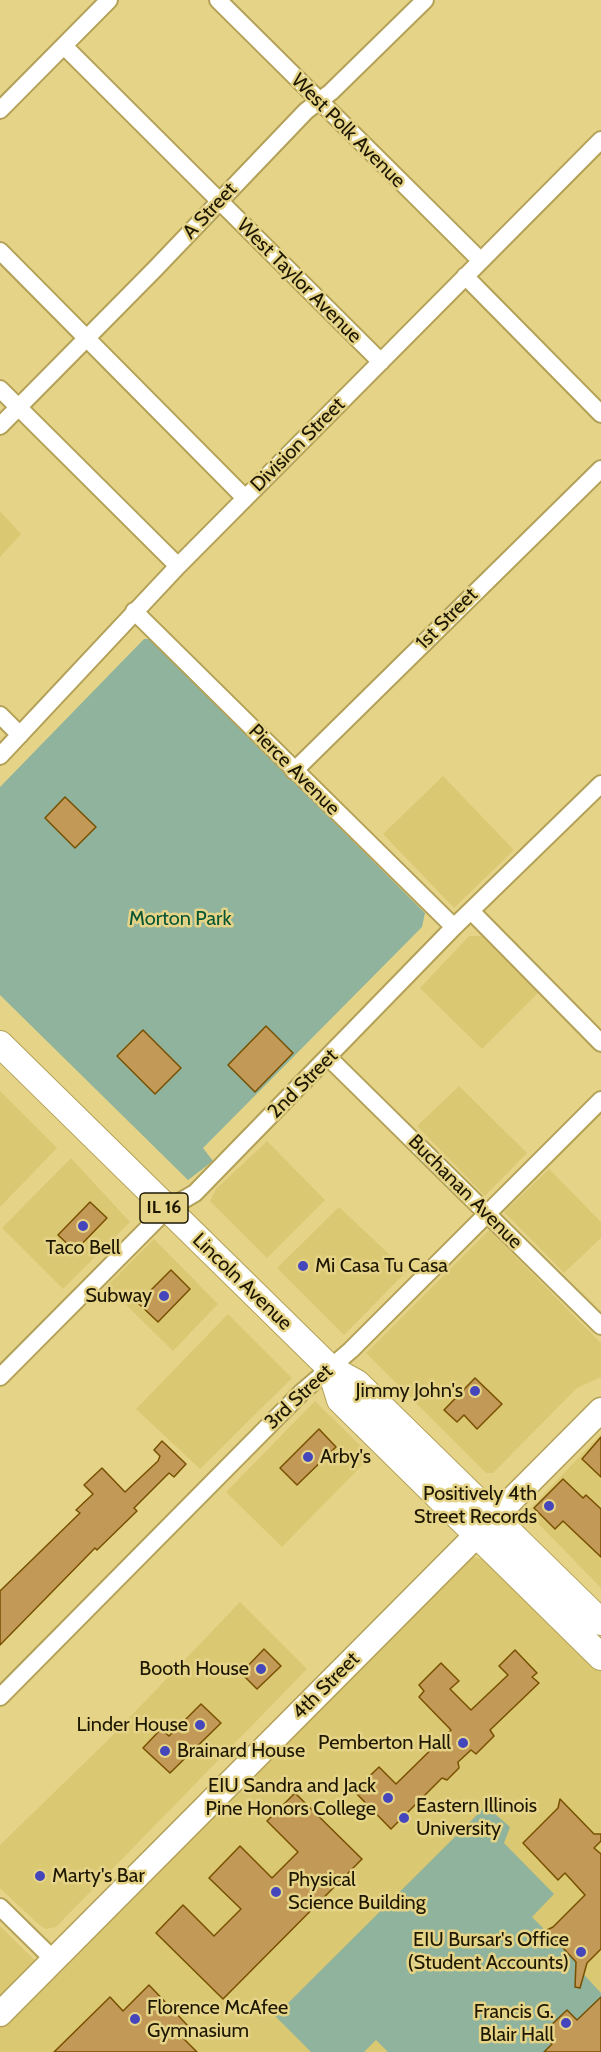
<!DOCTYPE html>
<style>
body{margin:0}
canvas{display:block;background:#e5d488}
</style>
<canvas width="601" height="2052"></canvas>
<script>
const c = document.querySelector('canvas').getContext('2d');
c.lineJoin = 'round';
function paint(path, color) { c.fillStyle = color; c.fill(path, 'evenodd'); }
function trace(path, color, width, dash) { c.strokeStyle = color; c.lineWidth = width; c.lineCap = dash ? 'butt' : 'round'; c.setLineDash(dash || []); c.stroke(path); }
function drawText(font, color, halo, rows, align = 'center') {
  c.font = font + ' Cabin,sans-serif'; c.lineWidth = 5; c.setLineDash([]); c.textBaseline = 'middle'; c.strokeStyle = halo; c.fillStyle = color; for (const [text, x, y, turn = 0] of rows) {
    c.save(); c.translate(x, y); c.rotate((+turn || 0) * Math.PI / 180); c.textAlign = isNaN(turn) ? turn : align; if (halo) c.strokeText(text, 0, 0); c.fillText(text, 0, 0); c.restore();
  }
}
paint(new Path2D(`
 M0 511 21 534 0 557Z
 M443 776 514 850 454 908 383 834Z
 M469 936H481L538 993 482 1049 420 988Z
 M459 1086 527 1153 485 1196 417 1126Z
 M0 1091 57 1148 0 1207Z
 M267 1141 325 1200 267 1258 210 1201 216 1189Z
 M71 1158 130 1222 63 1289 2 1228Z
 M549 1169 601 1222V1238L564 1273 504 1212Z
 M339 1207 407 1271 344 1335 277 1268Z
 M489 1230 601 1343V1377L577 1388 493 1473H486L366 1353Z
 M154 1239 218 1304 173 1351 107 1286Z
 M228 1314 292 1378 200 1469 136 1409Z
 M315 1401 371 1456 282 1547 226 1492Z
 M601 1434V1588L527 1512Z
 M469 1556 495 1562 601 1666V2052H0V1926L51 1976Z
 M240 1602 307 1669 56 1927 46 1929 38 1924 0 1888V1845L107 1741Z`), '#dbc873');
paint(new Path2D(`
 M144 639H151L425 913 422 927 203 1148 213 1161 188 1180 0 995V787Z
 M486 1806 510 1827 504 1843 554 1894 532 1917 545 1930V1935L554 1938 576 1962V1966L601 1993V1997L583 2015 582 2025 567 2010 542 2034 557 2049 544 2052H388L376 2040 364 2052H311L275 2016Z`), '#8fb39c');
const building = new Path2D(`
 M65 797 96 827 75 848 45 818Z
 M266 1026 293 1053 255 1092 228 1065Z
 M143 1030 181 1068 155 1094 117 1056Z
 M90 1202 107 1218 75 1251 58 1235Z
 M171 1270 190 1289 158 1322 138 1303Z
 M475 1378 502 1404 477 1429 464 1415 457 1422 444 1410Z
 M319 1429 336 1447 297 1485 280 1468Z
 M601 1437V1477L582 1459Z
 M162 1441 186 1464 174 1477 169 1473 134 1508 137 1511 97 1550 95 1548 0 1645V1591L80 1513 76 1510 93 1494 84 1485 102 1468 125 1492 158 1461 160 1456 154 1450Z
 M563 1479 583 1498 586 1495 601 1509V1557L563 1521 555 1529 534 1508Z
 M264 1649 281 1666 257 1689 241 1673Z
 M515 1650 537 1673 532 1677 539 1683 490 1730 494 1736 476 1754 471 1750 458 1762 459 1768 447 1780 442 1778 391 1829 354 1791 379 1767 396 1784 451 1730 419 1697 424 1691 419 1685 441 1663 459 1681 450 1689 471 1710 508 1675 499 1666Z
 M201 1704 221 1723 170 1773 143 1748 161 1729 169 1736Z
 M295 1793 362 1859 223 1999 156 1933 183 1905 214 1936 241 1909 209 1878 240 1846 272 1878 298 1852 267 1821Z
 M560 1799 594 1834H601V1841L594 1848 601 1854V1949L587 1963 580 1988 575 1987 576 1962 554 1938 549 1939 543 1932 553 1927 585 1895 565 1873 558 1880 523 1843 558 1808Z
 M149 1985 190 2028 181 2036 197 2052H54L110 1997 123 2011Z
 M601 1997V2052H544L552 2044 542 2034 567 2010 577 2020Z`);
paint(building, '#c39958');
trace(building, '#775000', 1.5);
const street = new Path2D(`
 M218 0 480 260
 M64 46 381 362
 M0 110 109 0
 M0 251 245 498
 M465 276 601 414
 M0 389 178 566
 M0 426 155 269 306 111 331 92 425 0
 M134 611 454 927
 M0 715 20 735
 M0 756 178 566 601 140
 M294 771 601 469
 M471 911 601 1043
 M329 1058 601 1326
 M0 1377 166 1210 195 1193 454 927 601 784
 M0 1697 302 1392 351 1350 601 1100
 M0 1907 54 1960`);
const secondary = new Path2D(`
 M0 2014 601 1410`);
const primary = new Path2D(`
 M0 1044 330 1368 357 1383 601 1622
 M330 1368 340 1400 601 1657`);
trace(street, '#b3a157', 20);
trace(secondary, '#b3a157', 27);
trace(primary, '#b3a157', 28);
trace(street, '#fff', 16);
trace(secondary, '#fff', 24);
trace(primary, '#fff', 26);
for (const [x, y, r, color] of [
 [83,1226,6,"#4546bc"],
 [303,1266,6,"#4546bc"],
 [164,1296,6,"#4546bc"],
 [475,1391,6,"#4546bc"],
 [308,1457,6,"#4546bc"],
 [549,1506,6,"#4546bc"],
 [261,1669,6,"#4546bc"],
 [200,1725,6,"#4546bc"],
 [463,1743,6,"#4546bc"],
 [165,1751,6,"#4546bc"],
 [388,1798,6,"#4546bc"],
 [404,1818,6,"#4546bc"],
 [40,1876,6,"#4546bc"],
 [276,1892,6,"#4546bc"],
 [581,1952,6,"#4546bc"],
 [135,2019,6,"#4546bc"],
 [566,2023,6,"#4546bc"]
]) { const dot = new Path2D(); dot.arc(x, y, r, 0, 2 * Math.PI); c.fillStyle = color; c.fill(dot); trace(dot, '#e5d488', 2); }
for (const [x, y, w] of [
 [164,1208,48]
]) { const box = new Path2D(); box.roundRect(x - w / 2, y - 15, w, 30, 4.5); c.fillStyle = '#e5d488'; c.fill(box); trace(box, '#1e1700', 1.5); }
drawText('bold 18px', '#1e1700', null, [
 ["IL 16",164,1208]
]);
drawText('20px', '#1e1700', '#e5d488', [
 ["West Polk Avenue",348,131,45],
 ["A Street",210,211,-47],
 ["West Taylor Avenue",299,281,45],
 ["Division Street",298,445,-45],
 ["1st Street",447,619,-45],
 ["Pierce Avenue",294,770,45],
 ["2nd Street",303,1084,-45],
 ["Buchanan Avenue",465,1192,45],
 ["Lincoln Avenue",242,1282,44],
 ["3rd Street",299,1397,-43],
 ["4th Street",326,1686,-45]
]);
drawText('20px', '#075532', '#e5d488', [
 ["Morton Park",180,919]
]);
drawText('20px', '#1e1700', '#e5d488', [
 ["Taco Bell",83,1248,"center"],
 ["Mi Casa Tu Casa",315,1266,"left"],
 ["Subway",152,1296],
 ["Jimmy John's",463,1391],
 ["Arby's",320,1457,"left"],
 ["Positively 4th",537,1494],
 ["Street Records",537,1517],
 ["Booth House",249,1669],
 ["Linder House",188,1725],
 ["Pemberton Hall",451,1743],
 ["Brainard House",177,1751,"left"],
 ["EIU Sandra and Jack",376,1786],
 ["Pine Honors College",376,1809],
 ["Eastern Illinois",416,1806,"left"],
 ["University",416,1829,"left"],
 ["Marty's Bar",52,1876,"left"],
 ["Physical",288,1880,"left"],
 ["Science Building",288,1903,"left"],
 ["EIU Bursar's Office",569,1940],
 ["(Student Accounts)",569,1963],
 ["Florence McAfee",147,2008,"left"],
 ["Gymnasium",147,2031,"left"],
 ["Francis G.",554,2012],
 ["Blair Hall",554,2035]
], 'right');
</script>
